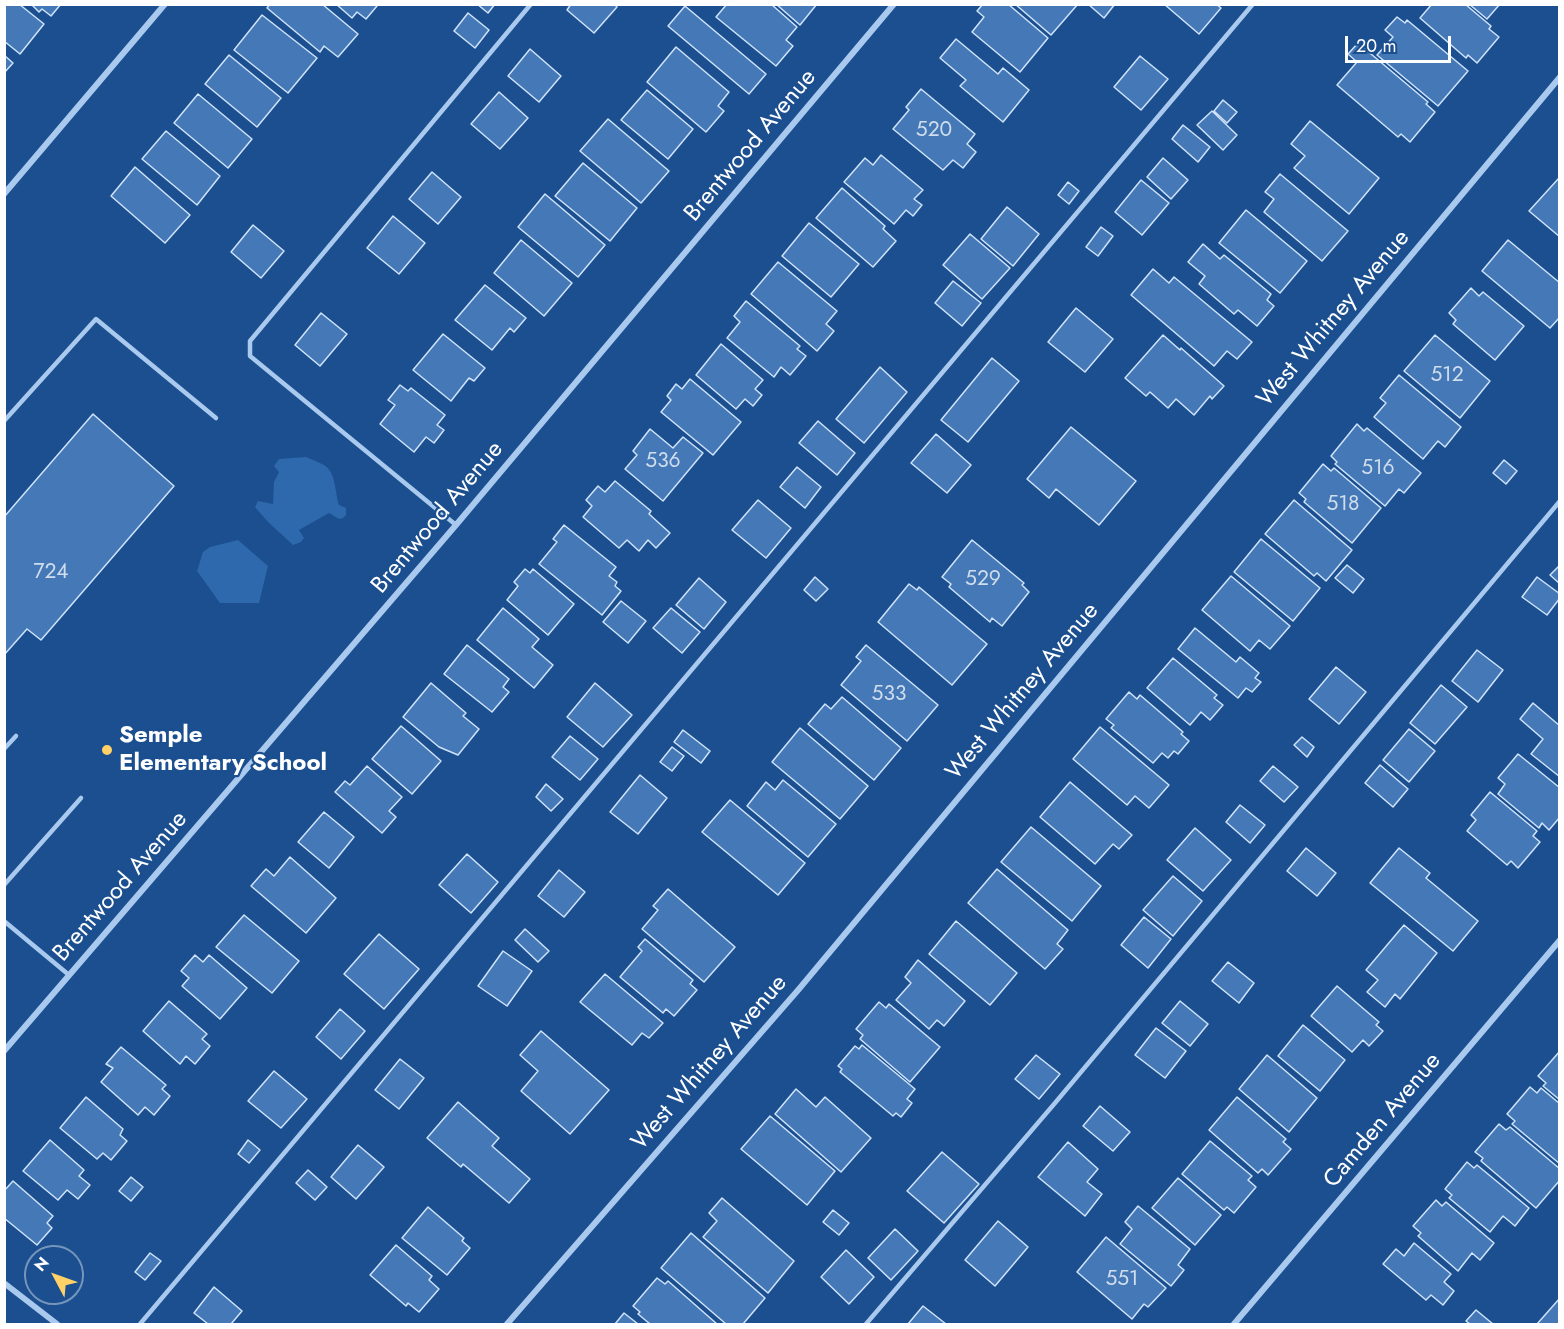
<!DOCTYPE html>
<style>
body{margin:0}
#map{position:relative;width:1564px;height:1329px;overflow:hidden;background:#1b4f8f;font-family:Jost,sans-serif}
canvas{display:block}
.frame{position:absolute;inset:0;border:6px solid #fff;pointer-events:none}
.north{position:absolute;left:24px;top:1245px;width:60px;height:60px;box-sizing:border-box;background:#1b4f8f;border:2px solid #7695bc;border-radius:50%;rotate:311deg;font-size:16px;font-weight:700;line-height:24px;text-align:center;color:#fff}
.north::after{content:'';display:block;margin:auto;width:21px;height:27px;background:#ffd166;clip-path:polygon(50% 0,100% 100%,50% 72%,0 100%)}
.scale{position:absolute;left:1345px;top:36px;width:106px;height:27px;box-sizing:border-box;border:3px solid #fff;border-top:0;padding-left:8px;font-size:18px;line-height:21px;white-space:nowrap;color:#fff;-webkit-text-stroke:4px #1b4f8f;paint-order:stroke}
</style>
<div id="map">
<canvas width="1564" height="1329"></canvas>
<div class="frame"></div>
<div class="north">N</div>
<div class="scale">20 m</div>
</div>
<script>
const c = document.querySelector('canvas').getContext('2d');
c.lineJoin = 'round';
function paint(path, color) { c.fillStyle = color; c.fill(path, 'evenodd'); }
function trace(path, color, width, dash) { c.strokeStyle = color; c.lineWidth = width; c.lineCap = dash ? 'butt' : 'round'; c.setLineDash(dash || []); c.stroke(path); }
function drawText(font, color, halo, rows, align = 'center') {
  c.font = font + ' Jost,sans-serif'; c.lineWidth = 4.5; c.setLineDash([]); c.textBaseline = 'middle'; c.strokeStyle = halo; c.fillStyle = color; for (const [text, x, y, turn = 0] of rows) {
    c.save(); c.translate(x, y); c.rotate((+turn || 0) * Math.PI / 180); c.textAlign = isNaN(turn) ? turn : align; if (halo) c.strokeText(text, 0, 0); c.fillText(text, 0, 0); c.restore();
  }
}
paint(new Path2D(`
 M306 457C312 460 319 462 324 465 336 472 335 493 339 505L346 508V515L343 518 339 519 329 513 299 530 304 538 301 542 293 545 268 522 255 507 258 501 273 504 274 482 279 472 274 466 279 459Z
 M238 540 268 566 259 603H220L197 571 203 552 210 547Z`), '#2e69ad');
const building = new Path2D(`
 M4 4H19L44 24 20 54 4 41Z
 M31 4H61L51 16 42 9 39 12Z
 M270 4H322L358 34 338 57 324 46 320 52 267 8Z
 M336 4H376L377 6 366 19 357 12 352 18Z
 M477 4H495L488 13Z
 M571 4H614L617 7 594 33 567 10Z
 M727 4H771L797 27 786 40 793 46 776 66 716 17Z
 M776 4H817L800 25Z
 M983 4H1008L1048 38 1020 72 972 32 984 17 977 11Z
 M1015 4H1078L1051 35Z
 M1088 4H1115L1104 18Z
 M1164 4H1216L1221 8 1199 34Z
 M1432 4H1465L1491 26 1489 29 1499 37 1477 63 1468 55 1466 58 1420 18Z
 M1469 4H1500L1487 19Z
 M685 6 766 74 749 94 668 26Z
 M468 13 489 30 475 48 454 31Z
 M262 15 317 58 288 93 234 50Z
 M1397 17 1405 23 1407 20 1468 71 1438 106 1377 55 1393 37 1385 30Z
 M956 39 998 74 1003 68 1029 90 1003 122 960 86 966 80 940 58Z
 M1358 43 1428 102 1426 104 1435 112 1410 142 1401 134 1398 137 1337 85 1357 62 1348 54Z
 M676 47 729 92 718 106 724 111 706 132 647 82Z
 M530 49 561 76 539 102 508 76Z
 M4 55 13 63 4 73Z
 M229 55 281 98 257 127 205 84Z
 M1140 56 1168 79 1141 110 1114 87Z
 M921 89 975 134 967 144 976 152 963 168 953 160 943 170 893 129 909 110 906 107Z
 M647 90 693 129 668 159 621 120Z
 M499 92 528 118 500 149 471 124Z
 M198 94 252 139 228 168 174 123Z
 M1223 100 1237 112 1227 123 1214 111Z
 M1212 111 1237 135 1223 150 1197 125Z
 M608 119 669 171 641 203 580 151Z
 M1310 121 1379 178 1349 214 1294 168 1305 156 1291 144Z
 M1183 125 1210 147 1198 162 1172 139Z
 M166 131 220 176 197 205 142 159Z
 M881 155 923 190 914 199 922 205 913 216 906 210 894 224 844 182 865 158 873 165Z
 M1163 158 1188 180 1171 199 1147 177Z
 M583 163 637 208 610 241 555 196Z
 M135 167 190 215 165 243 111 196Z
 M432 172 461 197 438 224 409 199Z
 M1280 174 1348 231 1322 261 1264 212 1274 199 1265 192Z
 M1559 178H1560V237L1529 211Z
 M1141 180 1169 203 1142 235 1115 212Z
 M1068 182 1079 191 1069 204 1058 195Z
 M842 188 885 226 883 229 896 241 873 267 816 218Z
 M545 194 605 245 578 277 518 227Z
 M1007 207 1039 234 1013 266 981 239Z
 M1246 210 1307 261 1280 293 1219 243Z
 M393 216 425 243 399 274 367 248Z
 M809 223 859 264 831 297 782 256Z
 M253 225 284 251 261 278 231 252Z
 M1101 227 1113 236 1098 256 1086 247Z
 M970 234 1010 268 982 299 943 265Z
 M521 240 572 283 544 316 494 273Z
 M1508 240 1560 283V317L1550 328 1482 271Z
 M1203 244 1220 259 1224 255 1271 294 1267 300 1274 306 1257 326 1238 310 1234 314 1199 284 1205 276 1188 262Z
 M778 262 837 311 826 324 834 331 817 351 751 294Z
 M1153 269 1169 283 1174 277 1252 342 1237 359 1227 351 1214 366 1131 295Z
 M953 281 981 303 962 326 935 303Z
 M485 285 526 318 514 332 510 328 492 350 455 320Z
 M1471 288 1479 296 1483 292 1524 326 1495 360 1453 324 1456 320 1449 313Z
 M746 301 800 346 797 349 806 356 790 375 781 367 774 377 727 338 740 322 734 316Z
 M1076 308 1113 339 1085 372 1048 342Z
 M321 313 347 334 320 366 295 345Z
 M443 334 485 368 474 381 469 378 451 401 413 370Z
 M1163 335 1180 350 1181 348 1224 386 1212 399 1210 396 1194 415 1176 399 1168 408 1150 392 1146 396 1125 378Z
 M1435 335 1490 381 1460 418 1404 371Z
 M721 344 763 380 755 389 762 395 753 406 745 399 736 409 696 375Z
 M992 358 1019 381 968 442 941 420Z
 M880 367 907 392 864 443 836 419Z
 M1399 375 1461 427 1445 447 1438 441 1423 459 1374 417 1386 403 1380 398Z
 M690 379 741 422 713 455 661 412 671 400 667 396 676 384 682 389Z
 M400 385 408 391 411 388 445 415 437 425 444 430 434 443 426 437 414 452 380 424 395 405 388 400Z
 M93 414 174 486 41 640 27 629 4 655V517Z
 M818 421 855 453 837 475 799 443Z
 M1357 424 1364 431 1367 428 1421 473 1404 493 1399 489 1385 506 1335 464 1337 462 1331 456Z
 M1071 427 1136 481 1099 525 1056 489 1049 498 1027 479Z
 M650 429 673 448 683 437 703 453 663 501 625 469 637 455 633 451Z
 M936 434 971 465 947 493 911 463Z
 M1504 460 1517 471 1506 484 1493 473Z
 M1323 464 1331 471 1334 468 1381 508 1352 543 1304 502 1306 499 1299 493Z
 M797 467 821 487 805 508 780 487Z
 M615 481 651 511 649 514 670 533 656 548 648 540 639 551 627 540 619 548 583 517 592 506 586 500 598 486 605 492Z
 M758 500 791 528 766 558 732 530Z
 M1294 500 1352 550 1326 581 1317 573 1314 576 1265 534Z
 M564 525 616 567 609 576 617 582 615 586 621 591 602 615 539 564 557 542 553 539Z
 M1261 539 1320 588 1293 621 1234 572Z
 M972 540 1024 583 1022 585 1029 592 1002 626 992 618 990 622 949 587 951 584 942 577Z
 M1347 565 1364 579 1353 593 1335 578Z
 M1560 565V584L1550 575Z
 M525 569 530 573 533 569 574 604 548 635 507 600 518 586 514 582Z
 M1231 576 1290 626 1270 649 1259 640 1250 651 1202 610Z
 M815 577 828 589 816 601 804 590Z
 M1537 577 1560 594V598L1547 615 1522 597Z
 M699 578 726 602 704 629 676 605Z
 M909 584 917 590 919 587 987 644 952 685 878 622Z
 M621 601 646 621 628 643 603 622Z
 M503 608 539 639 532 647 553 665 534 688 477 640Z
 M671 608 700 632 682 653 653 628Z
 M1195 628 1236 662 1240 657 1259 673 1255 678 1261 682 1252 692 1246 688 1238 698 1178 649Z
 M467 645 509 679 503 687 509 692 492 712 444 674Z
 M866 645 938 705 907 741 841 685 861 661 856 657Z
 M1477 650 1503 670 1478 702 1452 681Z
 M1173 658 1217 695 1214 698 1223 705 1210 720 1201 712 1190 725 1147 688Z
 M1336 667 1366 692 1339 724 1309 699Z
 M431 683 466 713 463 716 479 729 458 755 439 747 403 717Z
 M595 683 632 715 603 747 567 717Z
 M1441 685 1467 707 1435 744 1410 723Z
 M1129 692 1137 699 1140 695 1183 732 1181 734 1189 741 1178 754 1174 751 1168 758 1162 753 1153 763 1111 728 1114 725 1106 719Z
 M842 697 901 748 874 780 808 724 825 704 831 709Z
 M1533 703 1560 726V777L1531 754 1543 739 1520 719Z
 M401 726 441 761 412 794 372 759Z
 M1100 727 1169 785 1149 808 1135 796 1127 805 1073 759Z
 M800 728 868 786 840 819 772 762Z
 M1409 729 1435 751 1409 782 1383 760Z
 M683 730 710 751 701 763 674 742Z
 M570 736 598 759 580 780 552 757Z
 M1302 737 1314 747 1307 757 1294 745Z
 M672 747 684 756 672 771 660 762Z
 M1518 754 1560 788V817L1549 830 1542 823 1539 828 1498 794 1505 784 1498 778Z
 M1380 765 1408 789 1393 807 1365 783Z
 M367 766 402 797 389 811 396 817 382 833 335 792 345 781 350 785Z
 M1273 766 1298 787 1284 802 1260 781Z
 M640 775 667 798 638 834 610 812Z
 M783 780 836 824 808 857 747 806 766 782 775 790Z
 M1070 782 1132 835 1119 849 1113 844 1095 864 1040 817Z
 M546 784 563 799 551 811 536 797Z
 M1490 792 1537 831 1533 836 1540 842 1518 868 1511 861 1507 865 1467 831 1476 820 1471 815Z
 M730 800 805 863 778 895 702 832Z
 M1240 805 1265 825 1250 843 1226 822Z
 M324 812 354 837 329 868 298 842Z
 M1031 827 1101 886 1072 921 1001 862Z
 M1195 828 1231 860 1203 891 1167 860Z
 M1306 848 1336 873 1317 896 1287 871Z
 M1399 848 1430 873 1426 878 1478 921 1453 951 1370 883Z
 M467 854 498 882 471 913 439 885Z
 M290 857 336 898 306 933 251 886 266 869 274 876Z
 M997 869 1068 930 1057 944 1063 949 1045 969 968 903Z
 M559 870 585 892 564 917 538 896Z
 M1173 876 1202 901 1173 936 1143 910Z
 M668 889 735 947 704 982 642 929 658 910 653 906Z
 M244 915 299 961 272 993 216 947Z
 M1144 917 1171 939 1148 968 1121 945Z
 M956 921 1017 973 990 1005 929 954Z
 M1404 925 1437 953 1400 999 1395 994 1385 1007 1367 992 1378 980 1366 970Z
 M525 929 549 951 538 962 515 940Z
 M379 934 419 969 384 1009 344 974Z
 M645 939 693 980 690 984 697 990 674 1016 666 1009 663 1013 620 977 642 951 638 947Z
 M503 951 532 971 507 1006 478 986Z
 M195 955 203 962 209 955 247 988 220 1019 182 986 189 978 181 971Z
 M918 960 965 1001 944 1026 937 1020 929 1029 896 1000 911 983 905 977Z
 M1228 962 1254 983 1239 1003 1212 981Z
 M605 974 663 1023 649 1038 642 1033 632 1045 580 1002Z
 M1337 986 1379 1022 1376 1025 1383 1031 1369 1046 1363 1040 1352 1052 1311 1016Z
 M169 1001 207 1034 202 1039 210 1046 195 1064 186 1056 180 1064 143 1031Z
 M1180 1001 1208 1024 1190 1046 1162 1023Z
 M879 1002 886 1008 889 1004 940 1047 910 1082 860 1039 863 1035 856 1029Z
 M340 1009 365 1031 341 1059 316 1037Z
 M1303 1025 1345 1060 1320 1091 1278 1056Z
 M1156 1028 1186 1051 1165 1078 1135 1055Z
 M541 1031 609 1090 570 1134 521 1091 538 1071 520 1055Z
 M862 1045 915 1089 907 1099 912 1103 901 1117 896 1113 893 1116 840 1072 842 1069 838 1066 855 1046 859 1049Z
 M121 1047 166 1085 162 1089 170 1096 154 1115 145 1107 138 1115 101 1082 113 1068 106 1064Z
 M1560 1051V1100L1543 1086 1546 1083 1538 1076Z
 M1036 1055 1060 1074 1039 1099 1015 1079Z
 M1267 1055 1317 1098 1289 1132 1239 1089Z
 M400 1059 424 1078 399 1109 375 1090Z
 M274 1071 307 1099 281 1128 248 1101Z
 M1530 1087 1537 1093 1541 1088 1560 1104V1164L1512 1124 1515 1121 1507 1114Z
 M796 1089 816 1107 825 1097 871 1138 841 1172 775 1114Z
 M86 1097 123 1129 120 1135 127 1141 111 1160 103 1153 97 1159 60 1128Z
 M1237 1097 1286 1139 1283 1142 1291 1149 1268 1175 1262 1169 1258 1173 1209 1130Z
 M458 1102 499 1138 492 1146 530 1179 509 1203 463 1164 461 1167 427 1138Z
 M1100 1106 1130 1132 1113 1151 1083 1126Z
 M770 1116 835 1171 807 1205 741 1149Z
 M1499 1124 1506 1130 1510 1127 1560 1169V1180L1536 1208 1481 1161 1483 1158 1475 1152Z
 M50 1140 84 1170 79 1176 90 1185 78 1199 67 1190 58 1200 23 1171Z
 M248 1140 260 1150 249 1163 238 1154Z
 M1210 1141 1252 1176 1248 1180 1256 1187 1234 1213 1227 1207 1224 1210 1182 1174Z
 M1068 1142 1098 1169 1087 1182 1102 1194 1085 1216 1038 1177Z
 M358 1145 384 1167 356 1199 331 1177Z
 M942 1152 979 1184 944 1223 907 1191Z
 M1467 1162 1474 1168 1477 1165 1529 1208 1515 1226 1503 1216 1490 1232 1449 1198 1452 1195 1445 1189Z
 M308 1170 327 1187 315 1200 296 1183Z
 M131 1177 143 1187 131 1201 119 1191Z
 M1178 1178 1221 1215 1195 1245 1152 1208Z
 M13 1181 53 1216 47 1223 52 1228 37 1245 4 1218V1191Z
 M722 1198 794 1261 768 1293 703 1237 717 1221 709 1213Z
 M1436 1200 1442 1206 1446 1202 1494 1243 1480 1260 1472 1253 1458 1271 1418 1236 1421 1233 1413 1226Z
 M1138 1206 1190 1249 1178 1265 1184 1270 1171 1286 1120 1244 1132 1229 1125 1222Z
 M428 1207 464 1238 462 1241 470 1248 447 1275 402 1238Z
 M833 1210 849 1223 839 1235 823 1222Z
 M998 1221 1028 1247 995 1286 965 1260Z
 M895 1229 918 1251 891 1280 868 1258Z
 M691 1233 765 1298 743 1324H726L661 1268Z
 M1106 1237 1166 1288 1148 1307 1144 1304 1132 1319 1077 1272Z
 M1414 1243 1451 1274 1444 1282 1454 1291 1443 1305 1431 1295 1426 1300 1383 1264 1396 1249 1404 1256Z
 M396 1245 432 1276 429 1280 439 1289 419 1312 408 1303 406 1306 370 1275Z
 M846 1250 874 1277 849 1304 821 1277Z
 M150 1253 161 1261 145 1280 135 1272Z
 M657 1278 665 1284 668 1281 717 1324H650L638 1314 640 1312 633 1306Z
 M214 1287 242 1311 231 1324H208L194 1313Z
 M1560 1298V1324H1537Z
 M923 1306 946 1324H908Z
 M1476 1310 1493 1324H1470L1466 1321Z
 M624 1313 638 1324H615Z`);
paint(building, '#4478b7');
trace(building, '#cfe3fa', 1.5);
trace(new Path2D(`
 M4 421 96 319 216 418
 M456 525 250 356V341L531 4
 M4 749 16 736
 M4 885 81 798
 M4 921 69 975
 M140 1324 1253 4
 M866 1324 1055 1103 1560 501`), '#a9c9ee', 4.5);
trace(new Path2D(`
 M4 194 165 4
 M4 1051 456 525 894 4
 M4 1283 57 1324
 M507 1324 799 989 1560 77
 M1234 1324 1560 940`), '#a9c9ee', 6);
for (const [x, y, r, color] of [
 [107,750,6,"#ffd166"]
]) { const dot = new Path2D(); dot.arc(x, y, r, 0, 2 * Math.PI); c.fillStyle = color; c.fill(dot); trace(dot, '#1b4f8f', 2); }
drawText('21px', '#d0dded', null, [
 ["520",934,131],
 ["512",1447,376],
 ["536",663,462],
 ["516",1378,469],
 ["518",1343,505],
 ["724",51,573],
 ["529",983,580],
 ["533",889,695],
 ["551",1122,1280]
]);
drawText('24px', '#fff', '#1b4f8f', [
 ["Brentwood Avenue",751,146,-50],
 ["West Whitney Avenue",1334,319,-50],
 ["Brentwood Avenue",438,518,-50],
 ["West Whitney Avenue",1023,692,-50],
 ["Brentwood Avenue",121,887,-49],
 ["West Whitney Avenue",710,1063,-49],
 ["Camden Avenue",1383,1121,-50]
]);
drawText('bold 24px', '#fff', '#1b4f8f', [
 ["Semple",119,736],
 ["Elementary School",119,764]
], 'left');
</script>
